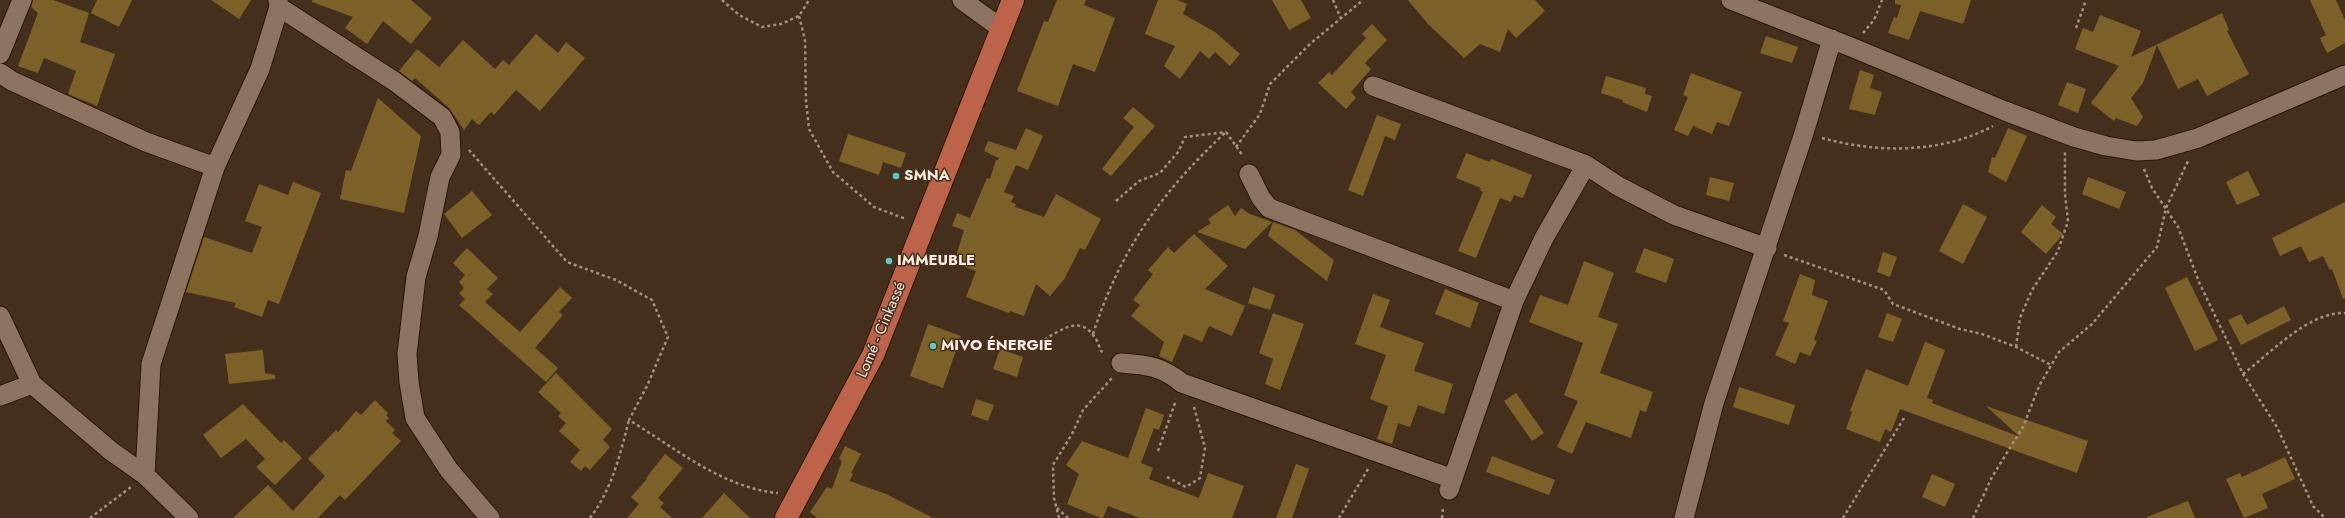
<!DOCTYPE html>
<meta charset="utf-8">
<style>
body{margin:0}
canvas{display:block;background:#45301e}
</style>
<canvas width="2345" height="518"></canvas>
<script>
const c = document.querySelector('canvas').getContext('2d');
c.lineJoin = 'round';
function paint(path, color) { c.fillStyle = color; c.fill(path, 'evenodd'); }
function trace(path, color, width, dash) { c.strokeStyle = color; c.lineWidth = width; c.lineCap = dash ? 'butt' : 'round'; c.setLineDash(dash || []); c.stroke(path); }
function drawText(font, color, halo, rows, align = 'center') {
  c.font = font + ' Jost,sans-serif'; c.lineWidth = 3; c.setLineDash([]); c.textBaseline = 'middle'; c.strokeStyle = halo; c.fillStyle = color; for (const [text, x, y, turn = 0] of rows) {
    c.save(); c.translate(x, y); c.rotate((+turn || 0) * Math.PI / 180); c.textAlign = isNaN(turn) ? turn : align; if (halo) c.strokeText(text, 0, 0); c.fillText(text, 0, 0); c.restore();
  }
}
paint(new Path2D(`
 M33 0H53L89 13 80 42 115 54 97 106 68 94 76 71 44 58 38 73 18 66 38 13 31 7Z
 M97 0H132L119 27 91 13Z
 M211 0H251L239 19Z
 M312 0H411L432 18 411 44 383 21 367 44 345 28 353 17 312 2Z
 M1057 0H1086L1084 5 1115 18 1095 72 1073 64 1058 106 1017 91 1044 21 1048 22Z
 M1158 0H1177L1187 4 1183 14 1215 32 1240 54 1230 66 1215 52 1209 59 1200 51 1180 79 1164 66 1175 46 1145 34Z
 M1272 0H1301L1311 18 1289 30Z
 M1408 0H1535L1545 11 1516 38 1508 29 1500 52 1480 44 1464 58 1428 24Z
 M1895 0H1971L1963 24 1920 11 1909 40 1888 33 1894 17 1897 18 1901 5 1895 4Z
 M2310 0H2336L2345 20V43L2327 53 2320 38 2326 35Z
 M2222 13 2229 30 2227 31 2249 74 2207 96 2198 79 2178 89 2157 45 2143 83 2131 98 2143 117 2137 126 2116 118 2114 121 2091 103 2119 66 2075 49 2083 28 2093 32 2100 15 2141 31 2131 57Z
 M1372 24 1387 40 1365 63 1371 69 1351 92 1356 98 1346 109 1318 83 1329 72 1332 75 1366 38 1362 34Z
 M536 34 558 53 566 42 585 58 540 111 516 90 494 115 491 112 479 125 472 119 464 130 449 108 415 78 412 81 399 71 417 49 439 67 463 40 495 69 503 60 509 65Z
 M1766 36 1798 47 1792 63 1760 53Z
 M1860 70 1874 75 1870 88 1882 92 1875 115 1849 109Z
 M1691 73 1742 92 1729 126 1717 122 1712 134 1693 126 1688 136 1674 130 1688 97 1683 95Z
 M1606 76 1646 88 1645 94 1652 96 1647 112 1622 102 1623 100 1601 93Z
 M2067 82 2086 89 2078 113 2058 105Z
 M378 98 421 136 404 213 340 199 346 170 351 171Z
 M1133 107 1155 126 1111 176 1102 169 1134 127 1123 118Z
 M1377 115 1401 124 1395 140 1385 136 1363 196 1348 190Z
 M1026 128 1043 136 1028 170 1016 165 1004 192 1014 196 1011 202 1016 204 1015 207 1044 217 1056 194 1101 219 1085 250 1080 248 1065 278 1050 296 1036 284 1024 316 1010 311 1009 313 966 297 976 271 954 263 964 230 952 226 957 213 970 218 987 178 990 179 996 160H998L999 158 984 151 988 141 1016 150Z
 M2008 128 2027 136 2006 182 1988 172 1992 157 1995 158Z
 M848 134 906 153 901 168 883 162 879 175 839 161Z
 M1466 153 1490 162 1491 159 1532 175 1523 198 1514 195 1511 202 1500 198 1476 258 1458 251 1483 192 1480 190 1481 188 1456 178Z
 M2248 171 2260 195 2237 205 2226 182Z
 M1710 177 1734 183 1729 201 1706 195Z
 M2088 177 2126 192 2119 209 2082 194Z
 M293 182 321 193 279 304 268 300 262 317 234 307 236 303 186 292 204 237 252 253 262 227 245 221 259 184 288 195Z
 M472 191 492 215 462 238 444 214Z
 M2345 202V298L2343 299 2332 269 2330 270 2323 256 2309 262 2301 246 2280 256 2272 238Z
 M1963 204 1987 217 1963 264 1939 251Z
 M1228 205 1235 216 1241 208 1250 214 1272 222 1245 249 1197 232 1211 223 1208 219Z
 M2042 205 2056 217 2051 224 2063 234 2046 254 2021 232Z
 M1273 222 1295 230 1334 260 1327 281 1268 236Z
 M1194 234 1228 266 1205 289 1245 306 1232 336 1209 326 1202 342 1184 334 1172 362 1159 356 1164 342 1131 316 1140 305 1133 300 1153 274 1148 270 1168 247 1174 253Z
 M467 248 498 278 487 289 493 294 485 302 520 332 560 287 572 298 559 312 563 315 535 348 558 368 546 382 459 305 465 299 459 293 464 288 459 282 465 275 453 263Z
 M1644 248 1674 259 1666 283 1635 272Z
 M1883 252 1897 257 1890 277 1877 272Z
 M1584 261 1614 273 1598 317 1618 324 1600 373 1653 392 1646 412 1640 410 1631 438 1586 422 1572 454 1557 447 1578 401 1564 395 1583 343 1529 322 1540 295 1568 305Z
 M1800 274 1815 280 1812 295 1828 301 1814 340 1817 341 1810 356 1800 352 1795 364 1775 355 1789 323 1783 321Z
 M2187 277 2218 340 2195 351 2165 288Z
 M1253 287 1275 295 1270 310 1248 303Z
 M1445 289 1479 303 1470 328 1435 314Z
 M1373 294 1390 300 1380 327 1424 343 1414 371 1453 384 1444 414 1418 405 1410 427 1398 423 1392 444 1377 439 1388 406 1370 399 1386 355 1355 344Z
 M2284 306 2291 320 2241 345 2228 320 2241 314 2247 325Z
 M1273 313 1304 324 1280 390 1265 384 1273 359 1259 353Z
 M1887 313 1902 319 1893 342 1878 337Z
 M928 324 961 336 943 388 910 376Z
 M1925 342 1945 350 1927 398 1933 400 1932 403 2020 437 1986 406 2088 441 2077 473 1900 409 1891 432 1885 429 1880 442 1846 429 1852 412 1850 411 1866 369 1908 386Z
 M1000 349 1023 357 1017 377 993 369Z
 M263 350 265 373 275 375V379L229 384 225 354Z
 M556 373 612 429 603 440 610 447 590 470 585 466 581 471 570 462 580 450 559 431 566 423 558 416 561 413 538 392Z
 M1739 387 1795 405 1789 425 1733 407Z
 M1516 393 1544 433 1532 441 1504 401Z
 M976 399 994 405 988 421 971 415Z
 M375 400 388 413 386 415 389 418 386 421 395 430 392 433 401 441 345 500 340 495 318 518H233L268 485 293 511 325 476 308 459 336 430 338 432 356 411 361 415Z
 M243 404 281 443 284 440 302 458 275 485 256 467 265 459 246 439 221 458 203 435Z
 M1146 408 1164 415 1159 430 1154 428 1141 463 1153 468 1149 479 1199 498 1208 473 1244 486 1232 518H1140L1108 506 1103 518H1101L1067 504 1079 474 1066 465 1082 441 1128 458Z
 M845 446 861 454 851 473 853 474 850 481 886 494 933 518H817L810 512 827 487 832 489 842 461 839 459Z
 M665 454 683 468 658 498 664 503 660 507 672 518H627L639 504 631 497 647 479 646 478Z
 M1492 456 1555 480 1549 495 1486 472Z
 M2285 457 2295 479 2262 494 2268 508 2244 518 2226 479 2240 473 2242 477Z
 M1296 464 1309 469 1292 518H1276Z
 M1932 474 1955 484 1945 507 1922 497Z
 M724 493 750 518H702Z
 M2188 501 2195 518H2147V517Z`), '#7c6228');
const minor = new Path2D(`
 M962 0 1002 29
 M1731 0 1851 47 2005 111 2074 137 2106 146 2136 151 2156 150 2198 138 2345 75
 M279 7 394 81 442 117 450 132 451 155 440 177 428 236 416 277 407 354 409 382 415 418 449 470 490 518
 M0 54 22 0
 M0 73 12 81 146 142 215 167
 M1373 86 1586 165 1618 186 1674 215 1767 248
 M1249 174 1261 198 1269 208 1514 301
 M0 316 32 384 111 451 145 475 189 518
 M1121 363C1147 365 1161 366 1182 383L1453 479
 M0 396 32 384
 M145 475 151 364 215 167 260 69 279 7 278 0
 M1449 490 1514 301 1544 238 1586 165
 M1684 518 1714 403 1804 133 1832 39`);
const trunk = new Path2D(`
 M786 518 873 355 1013 0`);
trace(minor, '#2b1706', 21);
trace(trunk, '#2b1706', 24);
trace(new Path2D(`
 M722 0 739 15 762 27 781 24 799 16 809 0
 M1333 0 1341 19
 M799 16 805 40 806 101 809 129 833 172 874 207 906 219
 M2076 28 2086 0
 M1863 33 1874 20 1882 0
 M1226 132 1243 156
 M1822 138C1877 153 1941 154 1993 126
 M1236 147 1260 114 1270 84 1311 43 1363 0
 M469 150 567 262 616 280 652 300 668 337 647 386 629 420C675 448 723 488 778 493
 M2144 169 2152 188 2178 227 2199 282 2243 374 2277 427 2313 506 2325 518
 M1116 201 1139 181 1160 173 1178 152 1185 137 1226 132
 M1784 255 1884 290 1893 304 1960 329 1982 334 2016 347 2051 365
 M1093 334C1120 250 1162 191 1226 132
 M2016 347 2020 318 2032 290 2058 251 2068 221 2065 194V152
 M1017 350C1040 353 1072 306 1093 335 1097 339 1099 346 1101 351L1105 353
 M2243 374C2272 352 2308 312 2345 313
 M1158 451 1176 400
 M1167 477 1186 487 1200 478 1205 448 1194 407
 M1057 508 1068 518
 M90 518 131 487
 M590 518C612 489 620 455 629 420
 M1059 518 1054 498 1053 465 1072 434 1083 410 1112 378
 M1339 518 1368 469
 M1442 518 1443 507
 M1843 518 1904 418
 M1973 518 1992 477 2023 427 2039 386 2059 352 2092 324 2157 247 2166 208 2188 161`), '#a39183', 2.5, [3, 3]);
trace(minor, '#8d7460', 19);
trace(trunk, '#bd634a', 22);
for (const [x, y, r, color] of [
 [896,176,4,"#59cebf"],
 [889,261,4,"#59cebf"],
 [933,346,4,"#59cebf"]
]) { const dot = new Path2D(); dot.arc(x, y, r, 0, 2 * Math.PI); c.fillStyle = color; c.fill(dot); trace(dot, '#45301e', 1.5); }
drawText('bold 15px', '#f9ebe0', '#45301e', [
 ["SMNA",904,176],
 ["IMMEUBLE",897,261],
 ["MIVO ÉNERGIE",941,346]
], 'left');
drawText('15px', '#f9ebe0', '#45301e', [
 ["Lomé - Cinkassé",882,330,-67]
]);
</script>
